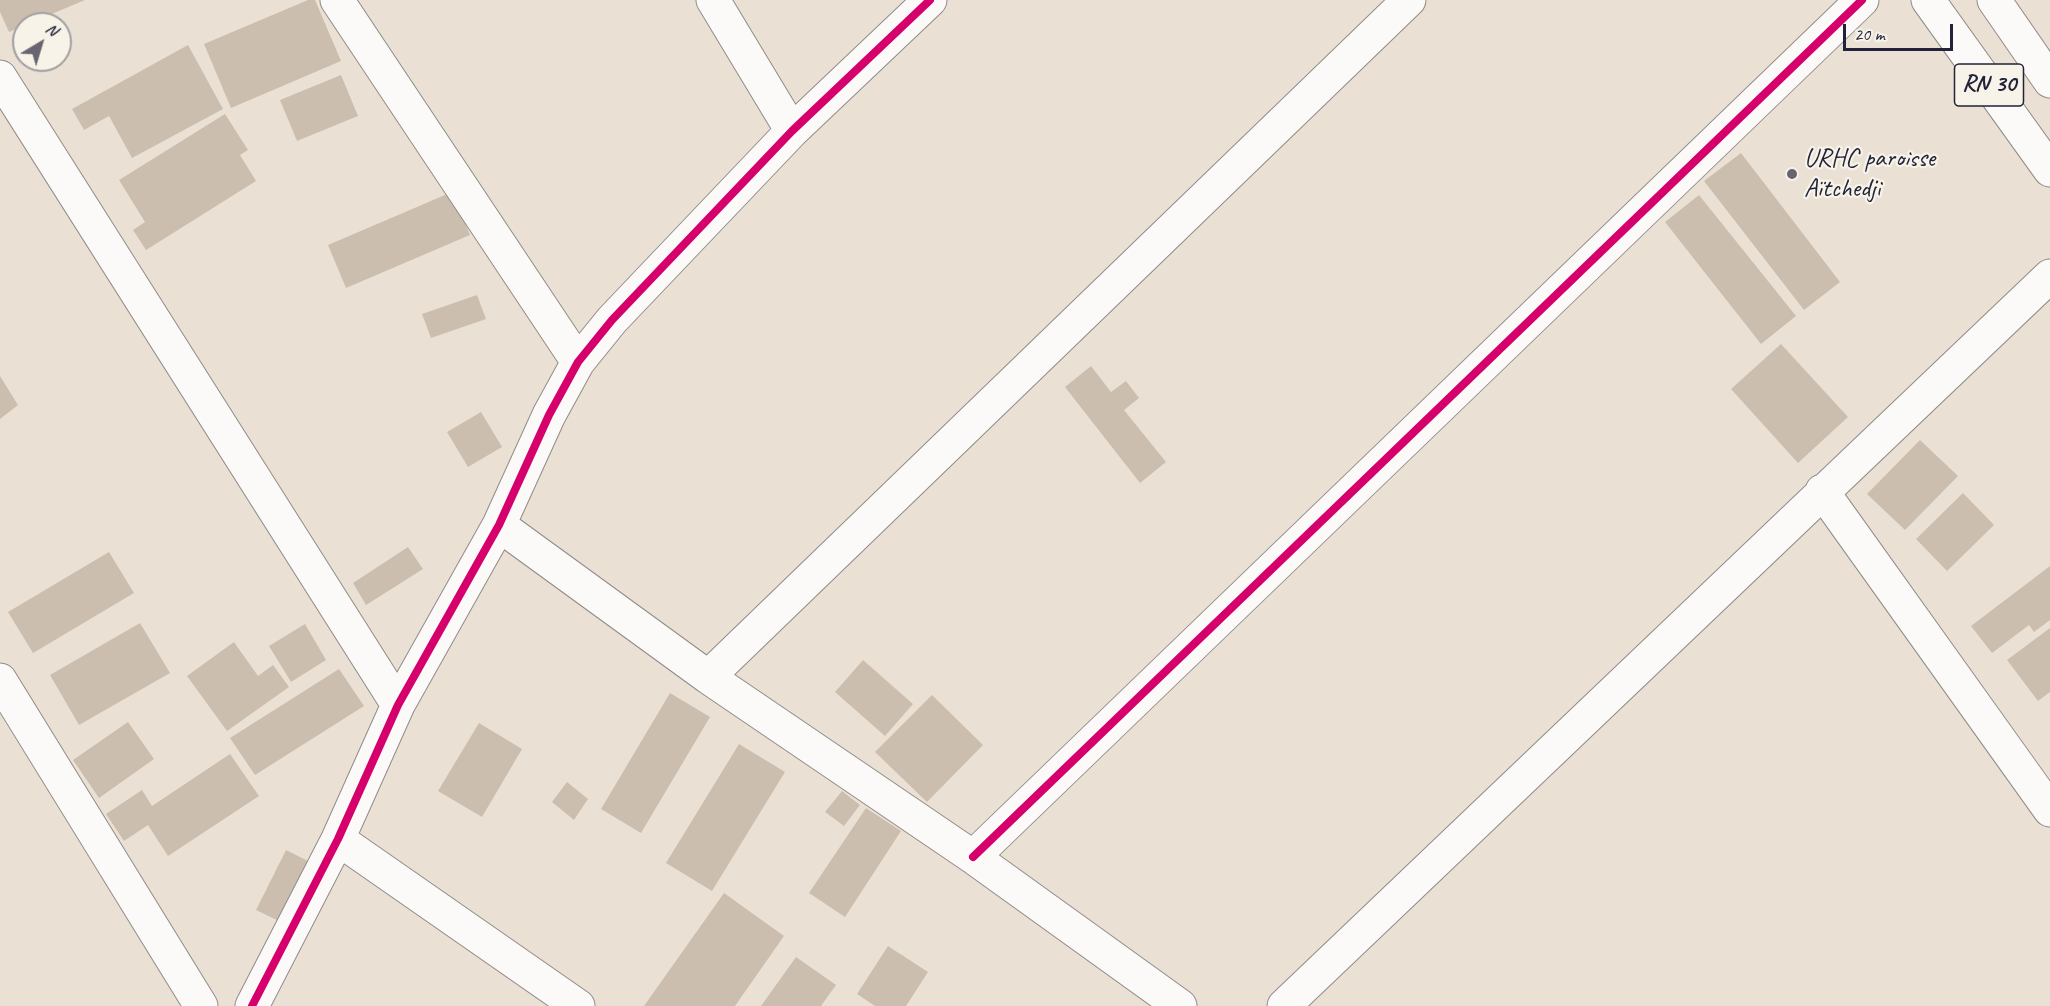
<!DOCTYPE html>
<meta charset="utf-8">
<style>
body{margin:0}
#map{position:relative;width:2050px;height:1006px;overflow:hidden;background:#eae1d4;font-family:Caveat,sans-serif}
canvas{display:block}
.north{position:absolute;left:12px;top:12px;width:60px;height:60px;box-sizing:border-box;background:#f7f3e8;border:2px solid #a29fa3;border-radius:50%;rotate:38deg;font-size:16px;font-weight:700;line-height:24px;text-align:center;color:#22223b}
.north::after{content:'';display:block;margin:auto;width:21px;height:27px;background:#686571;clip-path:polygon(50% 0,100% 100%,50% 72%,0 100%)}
.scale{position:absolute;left:1843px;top:24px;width:110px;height:27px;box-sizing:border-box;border:3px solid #22223b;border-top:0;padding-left:8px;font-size:18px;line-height:21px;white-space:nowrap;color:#22223b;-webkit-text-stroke:4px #f7f3e8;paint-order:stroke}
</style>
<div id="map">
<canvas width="2050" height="1006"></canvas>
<div class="north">N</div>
<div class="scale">20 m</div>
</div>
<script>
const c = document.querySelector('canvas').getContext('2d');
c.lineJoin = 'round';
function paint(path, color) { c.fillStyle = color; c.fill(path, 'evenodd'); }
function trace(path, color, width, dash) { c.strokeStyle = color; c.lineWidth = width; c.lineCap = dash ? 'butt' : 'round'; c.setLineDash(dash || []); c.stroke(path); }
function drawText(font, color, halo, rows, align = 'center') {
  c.font = font + ' Caveat,sans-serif'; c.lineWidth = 4.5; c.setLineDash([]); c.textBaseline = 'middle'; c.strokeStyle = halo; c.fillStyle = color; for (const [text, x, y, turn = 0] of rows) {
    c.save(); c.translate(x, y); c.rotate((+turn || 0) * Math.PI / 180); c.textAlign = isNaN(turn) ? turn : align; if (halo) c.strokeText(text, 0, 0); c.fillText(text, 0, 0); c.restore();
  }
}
paint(new Path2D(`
 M0 0H85L28 24H24V26L9 32 0 12Z
 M308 0H315L341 61 231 108 204 44Z
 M188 45 223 109 132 158 109 116 84 130 72 109Z
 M341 75 358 116 297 141 280 100Z
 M225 114 248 150 240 155 256 181 146 250 133 230 145 222 119 180Z
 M1741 153 1840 282 1804 310 1704 181Z
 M452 192 470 235 346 288 328 245Z
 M1699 195 1796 316 1761 344 1665 222Z
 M477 295 486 319 431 338 422 314Z
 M1781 344 1848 417 1798 463 1731 389Z
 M1091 366 1111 392 1126 381 1139 398 1124 410 1166 462 1140 483 1065 387Z
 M0 376 18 405 0 419Z
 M481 412 502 447 468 467 447 432Z
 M1920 440 1958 476 1905 530 1867 494Z
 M1963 493 1994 525 1947 571 1916 539Z
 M408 547 423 569 366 605 353 583Z
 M109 552 134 593 33 653 8 612Z
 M2050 566V620L2034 632 2029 625 1992 653 1971 626Z
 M140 623 170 673 79 725 50 675Z
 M305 624 326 660 291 682 269 646Z
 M2050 628V692L2038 701 2007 660Z
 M234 642 258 676 273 665 289 687 227 731 187 676Z
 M863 660 913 704 885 736 835 692Z
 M339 669 364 706 255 775 230 738Z
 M670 693 710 717 641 833 601 809Z
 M932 695 983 745 927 802 875 752Z
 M128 722 154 759 99 798 73 760Z
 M479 723 522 749 482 817 438 791Z
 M739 744 785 772 712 891 666 863Z
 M230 754 259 796 168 856 148 825 124 841 106 814 142 790 152 806Z
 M567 782 588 799 574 820 552 802Z
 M842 791 860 805 844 826 825 812Z
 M866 808 901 831 845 917 809 893Z
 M286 850 312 863 281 922 256 910Z
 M724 893 784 936 735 1006H644Z
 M888 946 928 972 906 1006H875L857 994Z
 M796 957 836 985 821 1006H761Z`), '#ccbeae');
const minor = new Path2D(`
 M337 0 578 362
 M713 0 792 131
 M0 77 398 705
 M1822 491 2050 810
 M499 525 708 677 973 857 1180 1006
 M708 677 1409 0
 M0 680 201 1006
 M338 839 578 1006
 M973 857 1862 0
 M252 1006 338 839 398 705 499 525 549 415 578 362 612 320 792 131 930 0
 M1284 1006 2050 276`);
const major = new Path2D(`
 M1928 0 2050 170
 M1994 0 2050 81`);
trace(minor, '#908b88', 35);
trace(major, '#908b88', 35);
trace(minor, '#fcfaf9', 33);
trace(major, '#fcfaf9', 33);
trace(new Path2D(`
 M973 857 1862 0
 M252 1006 338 839 398 705 499 525 549 415 578 362 612 320 792 131 930 0`), '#d6006c', 8);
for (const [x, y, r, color] of [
 [1792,174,6,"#686571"]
]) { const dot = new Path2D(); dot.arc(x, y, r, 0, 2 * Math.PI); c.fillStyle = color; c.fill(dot); trace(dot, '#f7f3e8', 2); }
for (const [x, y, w] of [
 [1989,85,69]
]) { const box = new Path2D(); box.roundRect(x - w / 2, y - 21, w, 42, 4.5); c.fillStyle = '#f7f3e8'; c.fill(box); trace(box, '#22223b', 1.5); }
drawText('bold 24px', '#22223b', null, [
 ["RN 30",1989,85]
]);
drawText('26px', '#22223b', '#f7f3e8', [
 ["URHC paroisse",1804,159],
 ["Aïtchedji",1804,189]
], 'left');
</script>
